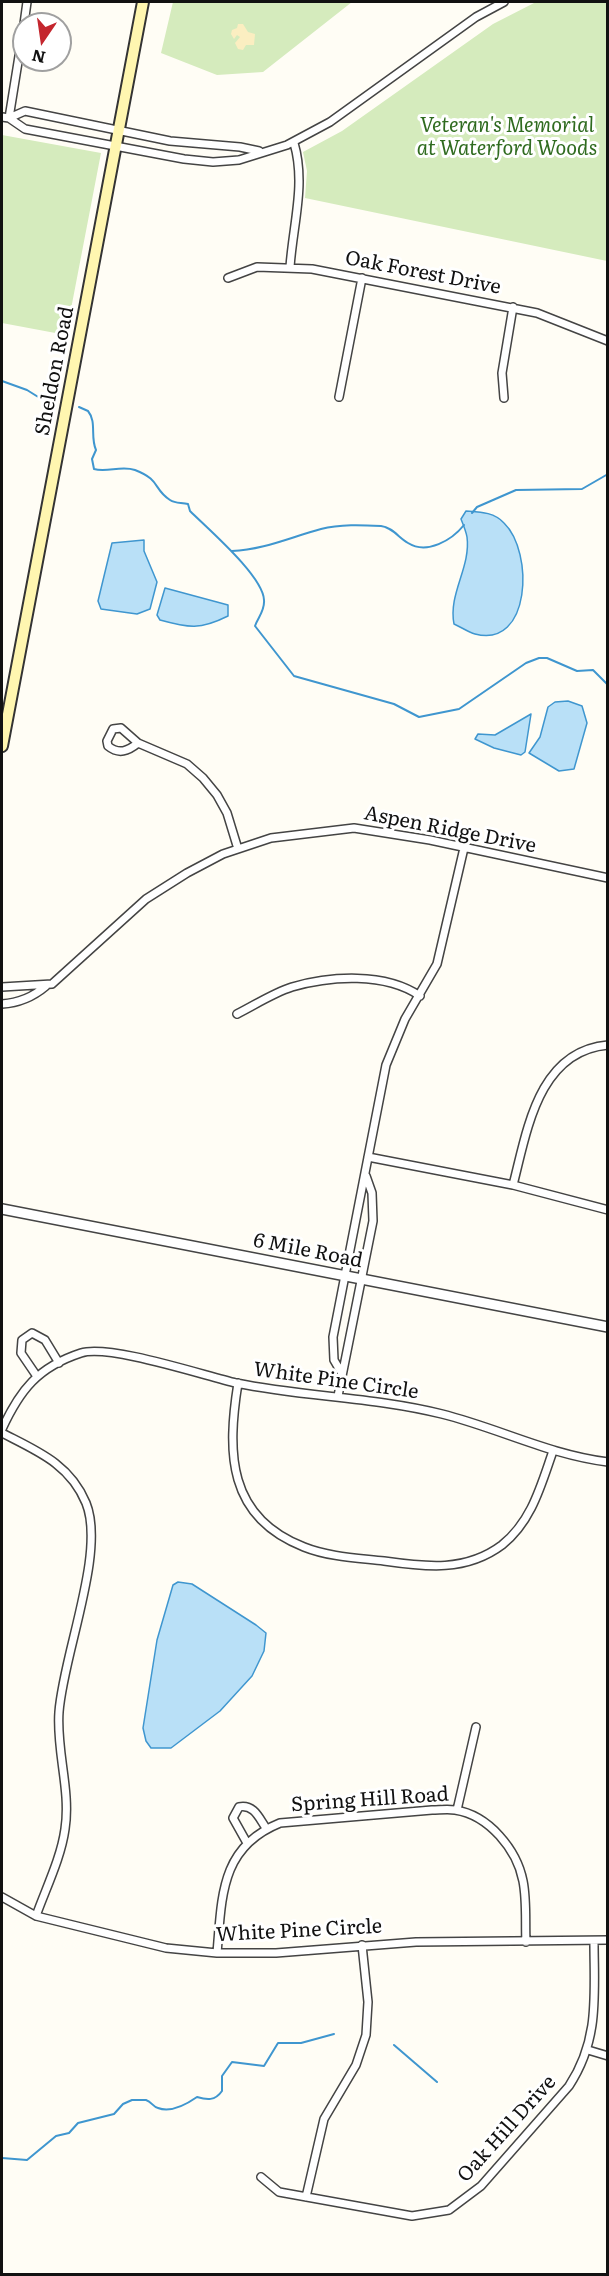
<!DOCTYPE html>
<style>
body{margin:0}
#map{position:relative;width:609px;height:2276px;overflow:hidden;background:#fffdf5;font-family:Literata,serif}
canvas{display:block}
.frame{position:absolute;inset:0;border:3px solid #111;pointer-events:none}
.north{position:absolute;left:12px;top:12px;width:60px;height:60px;box-sizing:border-box;background:#fff;border:2px solid #a0a0a0;border-radius:50%;rotate:193deg;font-size:16px;font-weight:700;line-height:24px;text-align:center;color:#111}
.north::after{content:'';display:block;margin:auto;width:21px;height:27px;background:#c4262e;clip-path:polygon(50% 0,100% 100%,50% 72%,0 100%)}
</style>
<div id="map">
<canvas width="609" height="2276"></canvas>
<div class="frame"></div>
<div class="north">N</div>
</div>
<script>
const c = document.querySelector('canvas').getContext('2d');
c.lineJoin = 'round';
function paint(path, color) { c.fillStyle = color; c.fill(path, 'evenodd'); }
function trace(path, color, width, dash) { c.strokeStyle = color; c.lineWidth = width; c.lineCap = dash ? 'butt' : 'round'; c.setLineDash(dash || []); c.stroke(path); }
function drawText(font, color, halo, rows, align = 'center') {
  c.font = font + ' Literata,serif'; c.lineWidth = 6; c.setLineDash([]); c.textBaseline = 'middle'; c.strokeStyle = halo; c.fillStyle = color; for (const [text, x, y, turn = 0] of rows) {
    c.save(); c.translate(x, y); c.rotate((+turn || 0) * Math.PI / 180); c.textAlign = isNaN(turn) ? turn : align; if (halo) c.strokeText(text, 0, 0); c.fillText(text, 0, 0); c.restore();
  }
}
paint(new Path2D(`
 M173 2H352L263 72 217 75 161 53Z
 M536 2H607V261L305 198 307 171 303 152 342 131 493 24Z
 M2 135 101 153 66 335 2 323Z`), '#d5ebbd');
paint(new Path2D(`
 M238 24H243L248 32 255 34 254 45H246L243 50 238 49 235 43 240 37 237 35 234 39 231 34 232 30 237 28Z`), '#fbeec1');
const water = new Path2D(`
 M466 511C480 512 494 512 504 523 534 552 531 649 475 634 468 632 461 627 454 624 448 594 471 567 467 537 466 531 463 524 461 519Z
 M144 540V551L157 582 150 609 137 614 101 609 98 601 112 543Z
 M165 588 228 605V616C200 630 189 628 160 620L157 615Z
 M568 701 582 706 587 723 574 769 559 771 529 753 540 737 548 707 555 702Z
 M531 714 525 752 521 755 494 748 475 739 478 734 495 735Z
 M178 1582 192 1584 256 1625 266 1633 264 1651 252 1676 220 1711 171 1748H151L146 1741 143 1728 157 1640 173 1585Z`);
paint(water, '#b9e0f7');
trace(water, '#3f96cf', 1.5);
trace(new Path2D(`
 M2 381 27 390 51 405
 M79 407 88 411C97 422 90 437 96 450L92 459 94 469C107 473 121 465 135 470 161 480 153 489 170 500 176 504 182 502 188 504L190 511C208 529 263 576 264 600 265 611 258 617 255 626L294 676 394 704 419 717 459 709 526 663 539 658H547L577 671 593 670 608 685
 M472 513 477 507 516 490 582 489 608 474
 M232 551C263 550 291 537 321 529 340 524 362 525 381 526 392 527 399 538 408 543 427 555 452 540 464 525
 M394 2045 437 2082
 M2 2158 27 2160 56 2136 69 2133 78 2123 114 2114 123 2104 132 2100H146C152 2102 153 2107 158 2108 171 2113 187 2104 197 2097 207 2100 215 2101 222 2091V2076L232 2062 264 2066 278 2043H301L334 2034`), '#3f96cf', 2);
const minor = new Path2D(`
 M24 24 27 2
 M2 117 9 118 25 129 184 159 213 162 239 160 287 145 330 122 476 17 504 2
 M9 118 25 111 170 141 240 147 259 151
 M9 118 24 25
 M290 267C293 224 306 184 294 143
 M228 278 257 267 312 269 537 313 608 341
 M339 397 362 278
 M504 398 502 373 513 307
 M138 743C128 751 119 755 108 746L107 741 113 729 121 728 138 743 187 764 203 778 217 795 227 813 238 849
 M2 987 52 984 146 899 187 873 223 854 271 838 354 828 430 840 608 878
 M2 1004C19 1003 33 997 46 986
 M237 1014C255 1005 273 993 292 987 330 976 385 972 420 996
 M368 1157 513 1185 608 1210
 M513 1185C527 1131 538 1051 608 1045
 M341 1372 334 1360 333 1337 386 1065 405 1019 437 964 464 848
 M36 1375 21 1353 22 1340 32 1333 45 1340 59 1363
 M238 1383C227 1452 227 1517 304 1547 329 1557 358 1558 384 1561 426 1567 466 1572 502 1545 532 1521 541 1485 553 1451
 M338 1396 373 1221 372 1193 366 1176
 M2 1429C20 1390 38 1367 81 1353 109 1344 202 1375 236 1383 304 1397 374 1397 442 1414 498 1428 550 1455 608 1462
 M2 1433C37 1451 70 1464 86 1503 106 1552 63 1655 59 1712 56 1751 71 1790 65 1829 61 1858 46 1888 36 1916
 M457 1810 476 1727
 M247 1843 233 1818 239 1807C254 1804 259 1818 266 1828
 M2 1897 36 1916 166 1948 217 1953H276L416 1942 608 1940
 M217 1953C222 1897 220 1847 280 1823L432 1810C439 1810 448 1809 455 1810 489 1815 517 1850 523 1881 527 1901 525 1923 526 1942
 M588 2050 608 2056
 M261 2177 279 2192 412 2216 449 2210 481 2186 569 2086C600 2039 594 1994 594 1941
 M306 2197 324 2119 356 2065 366 2035 368 2002 362 1945`);
const tertiary = new Path2D(`
 M2 1209 608 1327`);
const secondary = new Path2D(`
 M2 746 143 2`);
trace(minor, '#444', 10);
trace(tertiary, '#444', 12);
trace(secondary, '#333', 14);
trace(minor, '#fff', 7);
trace(tertiary, '#fff', 9);
trace(secondary, '#fff6b0', 10);
drawText('italic 20px', '#2f6b1f', '#fff', [
 ["Veteran's Memorial",507,126],
 ["at Waterford Woods",507,149]
]);
drawText('20px', '#111', '#fff', [
 ["Oak Forest Drive",423,273,11],
 ["Sheldon Road",55,371,-79],
 ["Aspen Ridge Drive",450,830,11],
 ["6 Mile Road",308,1251,11],
 ["White Pine Circle",336,1381,8],
 ["Spring Hill Road",370,1800,-4],
 ["White Pine Circle",299,1931,-3],
 ["Oak Hill Drive",507,2129,-48]
]);
</script>
